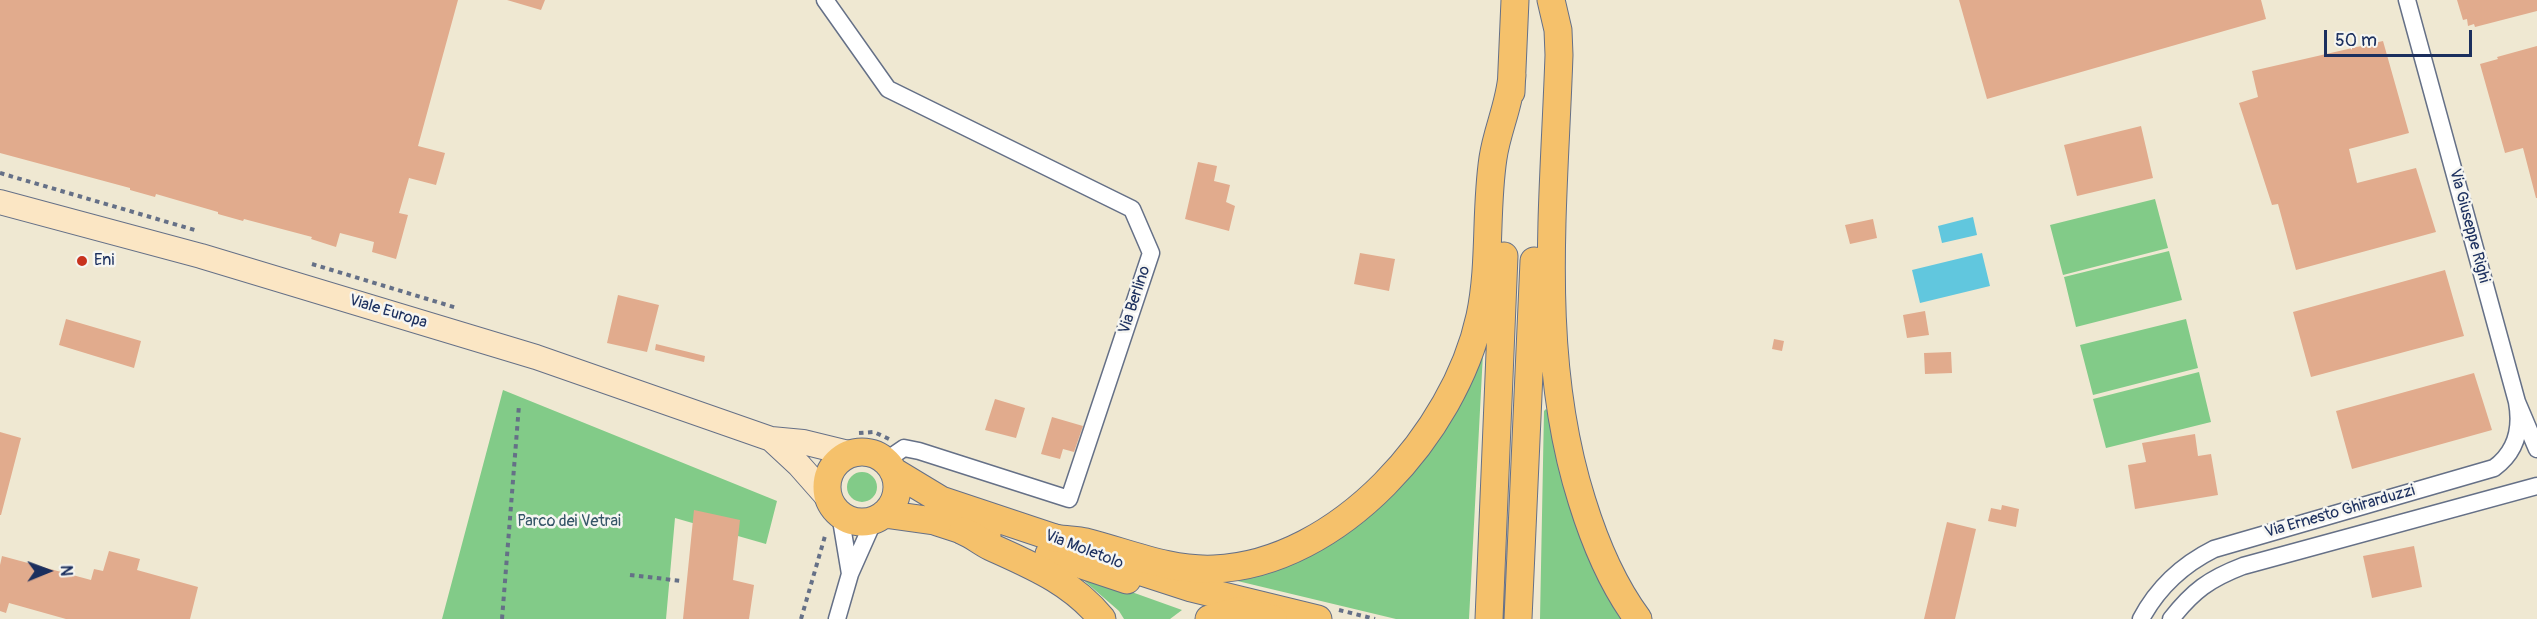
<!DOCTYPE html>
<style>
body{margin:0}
#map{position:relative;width:2537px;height:619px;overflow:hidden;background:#efe8d2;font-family:Pangolin,sans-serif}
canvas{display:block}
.north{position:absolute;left:18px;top:541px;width:60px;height:60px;-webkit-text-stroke:4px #f6f6f2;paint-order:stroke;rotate:89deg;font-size:16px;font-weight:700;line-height:24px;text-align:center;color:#1b2f5e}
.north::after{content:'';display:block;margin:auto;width:21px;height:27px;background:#1b2f5e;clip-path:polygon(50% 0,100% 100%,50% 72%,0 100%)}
.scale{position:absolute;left:2324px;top:30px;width:148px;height:27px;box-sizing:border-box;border:3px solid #1b2f5e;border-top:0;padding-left:8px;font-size:18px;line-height:21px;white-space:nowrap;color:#1b2f5e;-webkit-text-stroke:4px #f6f6f2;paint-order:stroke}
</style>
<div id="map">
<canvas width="2537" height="619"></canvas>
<div class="north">N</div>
<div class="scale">50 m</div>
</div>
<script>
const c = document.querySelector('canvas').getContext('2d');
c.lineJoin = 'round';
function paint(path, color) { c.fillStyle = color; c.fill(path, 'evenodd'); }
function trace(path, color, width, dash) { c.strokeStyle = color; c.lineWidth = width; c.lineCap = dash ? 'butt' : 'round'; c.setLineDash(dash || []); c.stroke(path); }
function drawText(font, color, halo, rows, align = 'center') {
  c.font = font + ' Pangolin,sans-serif'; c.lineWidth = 5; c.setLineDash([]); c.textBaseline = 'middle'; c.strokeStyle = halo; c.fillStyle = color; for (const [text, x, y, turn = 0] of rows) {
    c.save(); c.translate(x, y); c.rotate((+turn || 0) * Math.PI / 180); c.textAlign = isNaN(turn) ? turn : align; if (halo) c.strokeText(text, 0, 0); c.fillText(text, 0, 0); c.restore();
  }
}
paint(new Path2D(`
 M2155 199 2168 248 2063 275 2050 225Z
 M2169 251 2182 300 2076 327 2064 277Z
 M2186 319 2198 368 2093 395 2080 345Z
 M1483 353 1469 619H1396L1225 578 1325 542Z
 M2199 372 2211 422 2106 448 2093 399Z
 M503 390 777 501 766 544 675 518 666 619H442Z
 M1546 409 1548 411 1626 619H1540L1544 411Z
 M847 487a15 15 0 1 1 30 0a15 15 0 1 1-30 0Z
 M1073 571 1182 610 1170 619H1124L1119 611Z`), '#82cb88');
paint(new Path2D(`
 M1973 217 1977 235 1942 243 1938 226Z
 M1982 253 1990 286 1920 303 1912 270Z`), '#61c7de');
paint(new Path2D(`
 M0 0H458L418 146 445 153 436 185 409 178 399 213 408 215 396 259 372 252 374 242 340 233 336 247 311 239 312 237 244 219 243 221 218 214V212L156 194 155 197 130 190V188L0 153Z
 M507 0H545L541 10Z
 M1959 0H2261L2266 19 1987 99Z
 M2457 0H2537V11L2475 27 2474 24 2468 26 2467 19 2463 20Z
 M2383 41 2409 133 2349 149 2357 183 2416 168 2436 232 2296 270 2278 204 2272 205 2239 103 2258 97 2252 71Z
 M2537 46V198H2536L2523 148 2505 153 2480 64 2498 59 2497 57Z
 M2141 126 2153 178 2077 196 2064 145Z
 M1198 162 1217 166 1214 181 1230 185 1226 202 1235 206 1229 231 1185 219Z
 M1873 219 1877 238 1850 244 1845 225Z
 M1360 253 1395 259 1389 291 1354 284Z
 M2445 270 2464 336 2311 377 2293 312Z
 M618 295 659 305 647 352 607 343Z
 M1925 311 1929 335 1907 338 1903 315Z
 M66 319 141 341 134 368 59 345Z
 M1774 339 1784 341 1782 351 1772 349Z
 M656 344 705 356 704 362 655 350Z
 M1951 352 1952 373 1925 374 1924 353Z
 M2474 373 2492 430 2352 469 2336 411Z
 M995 399 1025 408 1016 438 985 430Z
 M1052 417 1083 426 1074 452 1063 449 1060 459 1041 454Z
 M0 432 21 438 1 515H0Z
 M2195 434 2198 456 2211 454 2218 495 2135 509 2128 465 2146 462 2142 443Z
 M2002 505 2019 509 2016 527 1988 521 1991 508 2001 510Z
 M694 510 740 520 733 580 754 585 749 619H683Z
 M1947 522 1976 529 1955 619H1924Z
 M2414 546 2422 587 2372 598 2363 556Z
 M109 551 140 559 137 570 198 587 190 619H66L9 603 6 613 0 611V565L2 556 91 580 94 569 103 571Z`), '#e1ab8d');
const minor = new Path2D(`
 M825 0 888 89 1132 209 1151 253 1069 499 919 451 904 448 885 461
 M2407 0 2517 402 2537 449
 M840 514 850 574
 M837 619 850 574 874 520
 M2141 619C2158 587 2182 565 2214 549L2494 468C2516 452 2522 429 2517 402
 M2171 619C2193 591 2209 579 2243 566L2537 486`);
const secondary = new Path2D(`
 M0 202 201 256 536 357 771 439 803 442 852 454
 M771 439 799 465 829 499`);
const primary = new Path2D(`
 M827 487a35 35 0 1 1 70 0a35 35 0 1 1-70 0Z
 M893 471 941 500 1055 538 1075 549
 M884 514 934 521 971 533 987 535
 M1049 554 1127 580
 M1111 562 1191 588 1318 619`);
const trunk = new Path2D(`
 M1551 0 1558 30 1559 55C1554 204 1536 356 1582 501 1595 543 1612 584 1638 619
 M1511 92 1515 0
 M963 531C973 535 981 542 991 547 1033 566 1072 582 1102 619
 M1055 538C1066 540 1076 540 1086 542 1129 553 1170 571 1214 569 1339 564 1455 432 1480 316 1491 264 1485 211 1493 158 1497 130 1510 104 1512 75
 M1209 619 1237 611 1273 619
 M1489 619 1504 256
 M1518 619 1534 261`);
trace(minor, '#657087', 19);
trace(secondary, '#657087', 26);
trace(primary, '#657087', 29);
trace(trunk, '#657087', 29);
trace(new Path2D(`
 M0 173 198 231
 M312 264 457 308
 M859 433 874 432 889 439
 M630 575 682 581
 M1339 610 1375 619
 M502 619 519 405
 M801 619 825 536`), '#657087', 4, [4.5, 4.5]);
trace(minor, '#fff', 16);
trace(secondary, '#fbe6c4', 24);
trace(primary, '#f5c16b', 27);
trace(trunk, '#f5c16b', 27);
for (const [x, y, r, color] of [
 [82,261,6,"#c8321e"]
]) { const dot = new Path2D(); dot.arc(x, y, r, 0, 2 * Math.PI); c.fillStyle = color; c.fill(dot); trace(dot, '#f6f6f2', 2); }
drawText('16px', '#1b2f5e', '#f6f6f2', [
 ["Via Giuseppe Righi",2469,226,75],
 ["Via Berlino",1135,300,-72],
 ["Viale Europa",388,312,17],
 ["Via Ernesto Ghirarduzzi",2340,512,-16],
 ["Via Moletolo",1084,550,21]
]);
drawText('16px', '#1b2f5e', '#f6f6f2', [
 ["Eni",94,261]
], 'left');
drawText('16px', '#355668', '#f6f6f2', [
 ["Parco dei Vetrai",569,522]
]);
</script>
